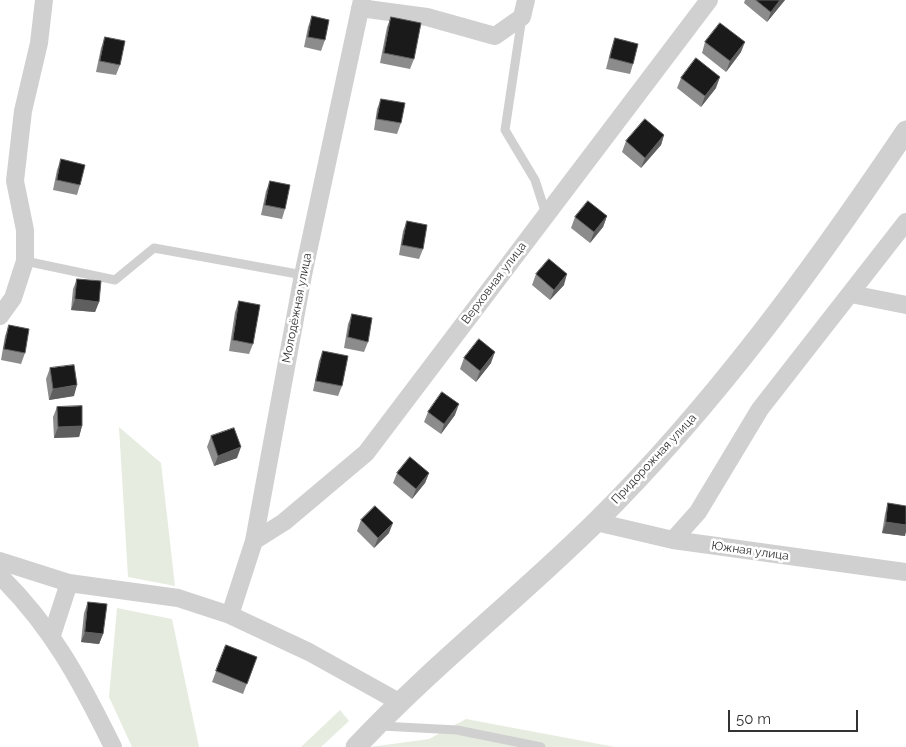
<!DOCTYPE html>
<meta charset="utf-8">
<style>
body{margin:0}
#map{position:relative;width:906px;height:747px;overflow:hidden;background:#fff;font-family:Raleway,sans-serif}
canvas{display:block}
.scale{position:absolute;left:728px;top:710px;width:130px;height:22px;box-sizing:border-box;border:2px solid #333;border-top:0;padding-left:6px;font-size:15px;line-height:18px;white-space:nowrap;color:#333;-webkit-text-stroke:4px #fff;paint-order:stroke}
</style>
<div id="map">
<canvas width="906" height="747"></canvas>
<div class="scale">50 m</div>
</div>
<script>
const c = document.querySelector('canvas').getContext('2d');
c.lineJoin = 'round';
function paint(path, color) { c.fillStyle = color; c.fill(path, 'evenodd'); }
function trace(path, color, width, dash) { c.strokeStyle = color; c.lineWidth = width; c.lineCap = dash ? 'butt' : 'round'; c.setLineDash(dash || []); c.stroke(path); }
function drawText(font, color, halo, rows, align = 'center') {
  c.font = font + ' Raleway,sans-serif'; c.lineWidth = 5; c.setLineDash([]); c.textBaseline = 'middle'; c.strokeStyle = halo; c.fillStyle = color; for (const [text, x, y, turn = 0] of rows) {
    c.save(); c.translate(x, y); c.rotate((+turn || 0) * Math.PI / 180); c.textAlign = isNaN(turn) ? turn : align; if (halo) c.strokeText(text, 0, 0); c.fillText(text, 0, 0); c.restore();
  }
}
paint(new Path2D(`
 M119 427 161 463 175 586 128 577Z
 M117 608 172 619 199 747H132L109 697Z
 M340 710 349 721 321 747H301Z
 M466 719 615 747H370L429 739Z`), '#e6ecdf');
trace(new Path2D(`
 M522 17 505 130 535 180 546 214
 M25 261 115 280 154 248 303 275
 M381 726 457 730 541 747`), '#d0d0d0', 9);
trace(new Path2D(`
 M360 8 427 17 495 36 522 17 526 0
 M851 294 906 305
 M0 316 13 298 25 261V230L15 181 23 111 39 43 44 0
 M596 522 673 540 906 572
 M673 540 698 512 760 409 906 222
 M254 541 284 522 366 453 709 0
 M0 561 69 583 178 598 230 615 309 652 399 702
 M0 576C52 627 81 682 113 747
 M230 615 254 541 303 275 362 0
 M52 635 69 583`), '#d0d0d0', 18);
trace(new Path2D(`
 M356 747C431 667 518 599 596 522 714 405 813 269 906 131`), '#d0d0d0', 21);
paint(new Path2D(`
 M745 0H785L767 22 744 3Z
 M312 16 325 40 321 51 304 47 308 27Z
 M391 17 414 59 410 69 380 63 387 27Z
 M105 37 120 65 116 75 96 72 101 48Z
 M615 38 633 64 630 74 606 69 611 49Z
 M705 42 741 52 726 72 702 53Z
 M681 78 716 88 701 107 677 88Z
 M381 99 401 123 397 134 374 130 377 109Z
 M664 135 661 145 641 168 622 152 626 141Z
 M61 159 80 185 77 195 53 190 57 170Z
 M270 181 285 209 282 219 261 215 266 191Z
 M607 216 603 227 590 243 571 228 575 217Z
 M407 221 423 249 419 259 399 255 403 231Z
 M536 274 564 285 550 300 532 285Z
 M77 279 99 302 95 312 71 310 73 289Z
 M239 301 253 344 249 354 229 351 235 312Z
 M352 314 368 342 364 352 344 348 348 324Z
 M9 325 25 353 21 364 1 360 5 336Z
 M323 351 342 386 338 396 313 391 319 361Z
 M464 358 491 363 476 382 460 369Z
 M50 368 74 396 49 400 46 379Z
 M57 407 82 426 79 437 54 438 53 417Z
 M428 412 455 415 441 434 424 422Z
 M211 436 237 458 214 466 207 447Z
 M397 473H429L425 483 412 499 393 483Z
 M888 503 905 536 882 533 885 514Z
 M361 520 389 533 374 548 357 531Z
 M88 602 103 634 99 644 81 642 84 613Z
 M226 645 257 657 243 694 212 682Z`), '#8c8c8c');
paint(new Path2D(`
 M780 0H785L767 22 771 12Z
 M745 42 741 52 726 72 730 61Z
 M720 77 716 88 701 107 705 96Z
 M664 135 661 145 641 168 645 158Z
 M607 216 603 227 590 243 594 232Z
 M567 274 564 285 550 300 554 290Z
 M75 299 99 302 95 312 71 310Z
 M495 352 491 363 476 382 480 371Z
 M77 385 74 396 49 400 53 389Z
 M459 404 455 415 441 434 444 424Z
 M82 426 79 437 54 438 58 427Z
 M241 447 237 458 214 466 218 456Z
 M429 473 425 483 412 499 416 489Z
 M886 522 906 525V532L905 536 882 533Z
 M393 523 389 533 374 548 378 538Z
 M85 632 103 634 99 644 81 642Z`), '#5f5f5f');
const building = new Path2D(`
 M756 0H780L771 12Z
 M312 16 329 20 325 40 308 37Z
 M391 17 421 23 414 59 384 53Z
 M720 23 745 42 730 61 705 42Z
 M105 37 125 41 120 65 100 61Z
 M615 38 638 44 633 64 610 58Z
 M696 58 720 77 705 96 681 78Z
 M381 99 405 103 401 123 377 119Z
 M645 119 664 135 645 158 626 141Z
 M61 159 85 165 80 185 57 180Z
 M270 181 290 185 285 209 265 205Z
 M588 201 607 216 594 232 575 217Z
 M407 221 427 225 423 249 402 245Z
 M549 259 567 274 554 290 536 274Z
 M77 279 101 281 99 302 75 299Z
 M239 301 260 305 253 344 233 340Z
 M352 314 372 318 368 342 348 337Z
 M9 325 29 329 25 353 4 349Z
 M479 339 495 352 480 371 464 358Z
 M323 351 348 356 342 386 316 381Z
 M74 365 77 385 53 389 50 368Z
 M442 392 459 404 444 424 428 412Z
 M82 406V426L58 427 57 407Z
 M234 428 241 447 218 456 211 436Z
 M410 457 429 473 416 489 397 473Z
 M888 503 906 506V525L886 522Z
 M375 506 393 523 378 538 361 520Z
 M88 602 107 604 103 634 85 632Z
 M226 645 257 657 247 684 216 671Z`);
paint(building, '#1a1a1a');
trace(building, '#5f5f5f', 1);
drawText('12px', '#333', '#fff', [
 ["Верховная улица",494,283,-53],
 ["Молодёжная улица",297,308,-79],
 ["Придорожная улица",654,459,-47],
 ["Южная улица",750,551,8]
]);
</script>
